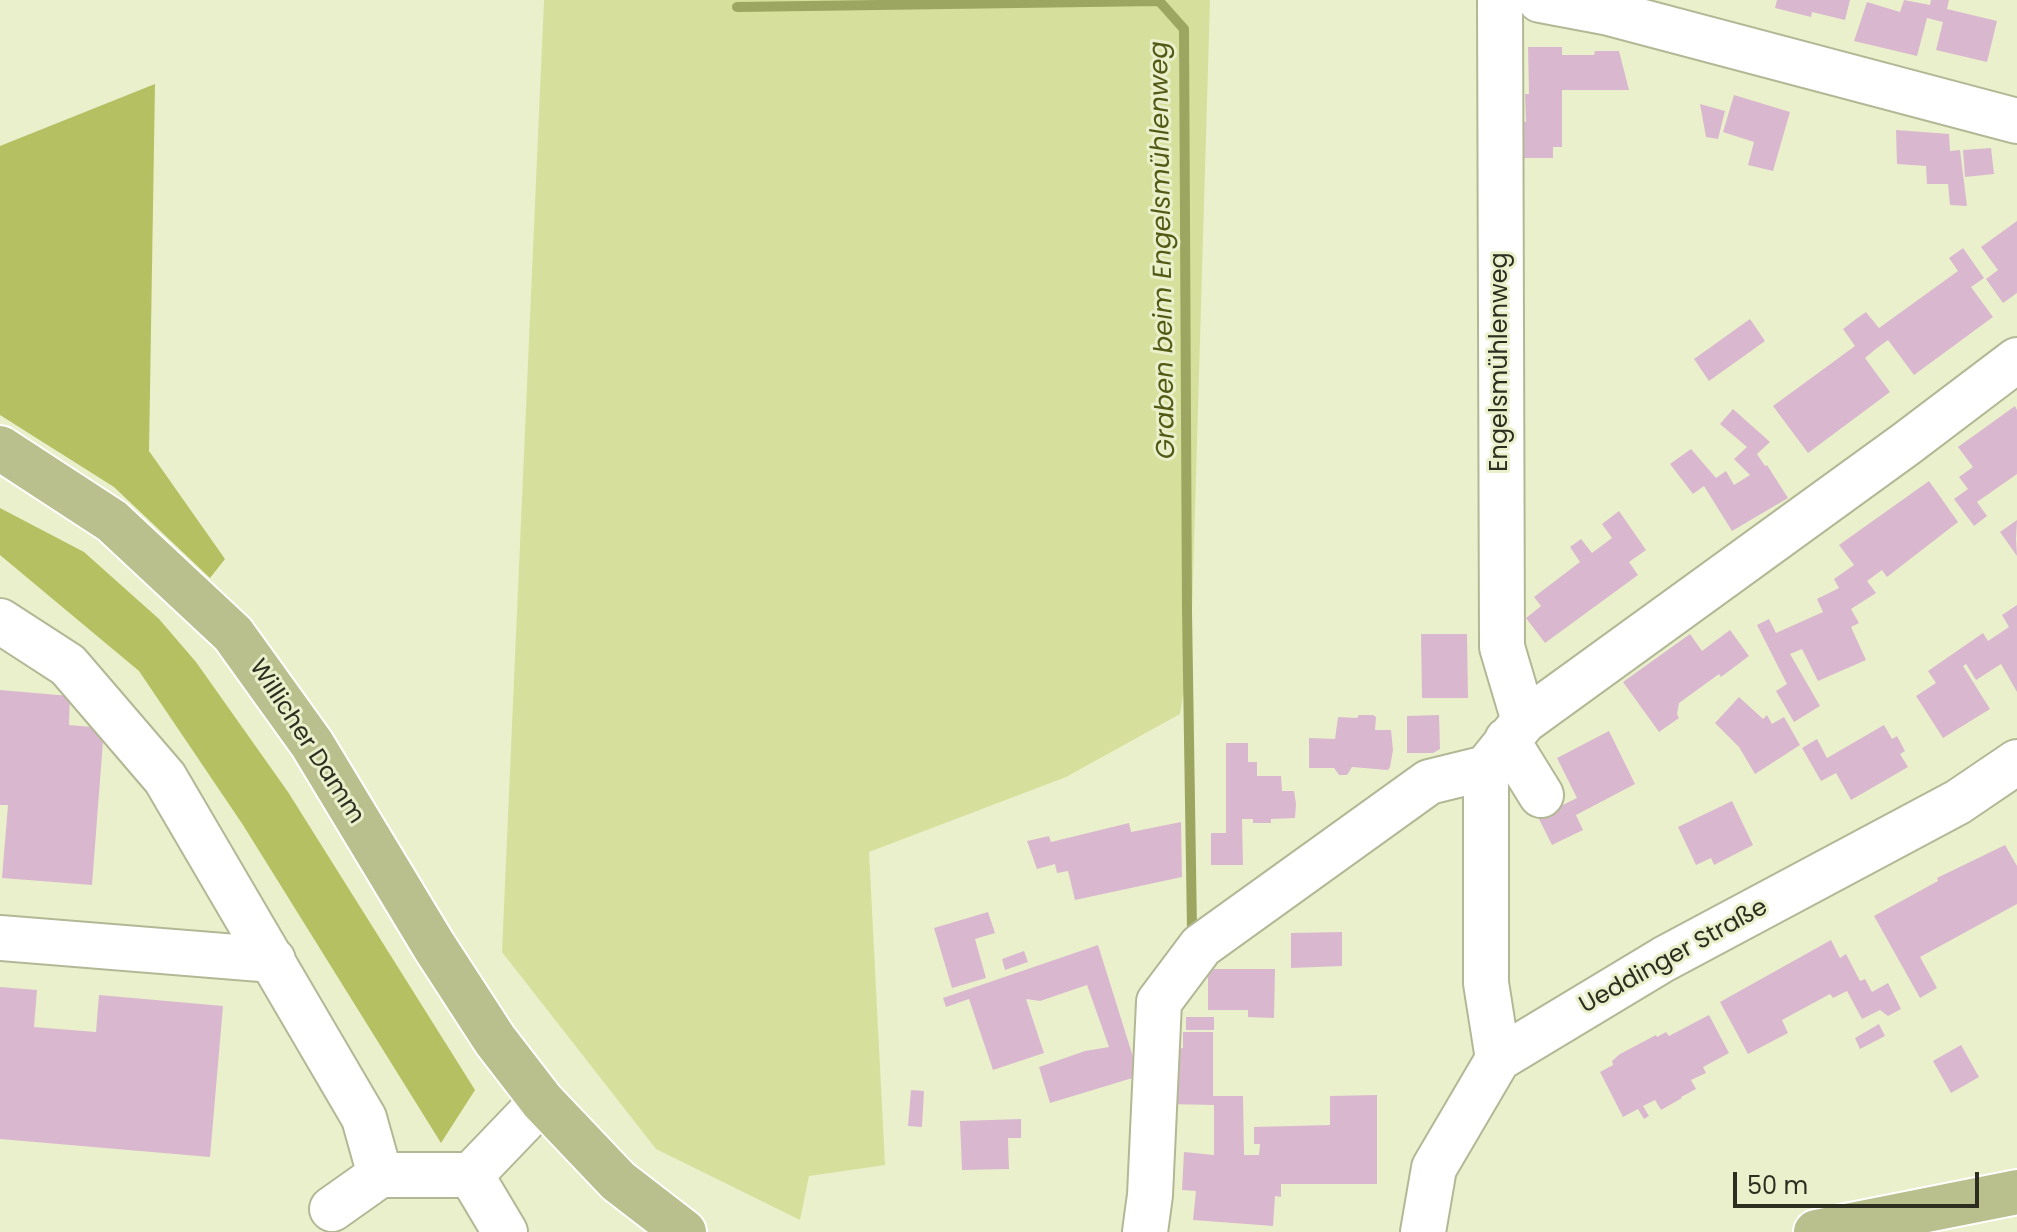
<!DOCTYPE html>
<meta charset="utf-8">
<style>
body{margin:0}
#map{position:relative;width:2017px;height:1232px;overflow:hidden;background:#eaf0cb;font-family:Poppins,sans-serif}
canvas{display:block}
.scale{position:absolute;left:1733px;top:1172px;width:246px;height:36px;box-sizing:border-box;border:4px solid #2c2e20;border-top:0;padding-left:10px;font-size:24px;line-height:28px;white-space:nowrap;color:#2c2e20;-webkit-text-stroke:6px #eaf0cb;paint-order:stroke}
</style>
<div id="map">
<canvas width="2017" height="1232"></canvas>
<div class="scale">50 m</div>
</div>
<script>
const c = document.querySelector('canvas').getContext('2d');
c.lineJoin = 'round';
function paint(path, color) { c.fillStyle = color; c.fill(path, 'evenodd'); }
function trace(path, color, width, dash) { c.strokeStyle = color; c.lineWidth = width; c.lineCap = dash ? 'butt' : 'round'; c.setLineDash(dash || []); c.stroke(path); }
function drawText(font, color, halo, rows, align = 'center') {
  c.font = font + ' Poppins,sans-serif'; c.lineWidth = 6; c.setLineDash([]); c.textBaseline = 'middle'; c.strokeStyle = halo; c.fillStyle = color; for (const [text, x, y, turn = 0] of rows) {
    c.save(); c.translate(x, y); c.rotate((+turn || 0) * Math.PI / 180); c.textAlign = isNaN(turn) ? turn : align; if (halo) c.strokeText(text, 0, 0); c.fillText(text, 0, 0); c.restore();
  }
}
paint(new Path2D(`
 M544 0H1210L1191 647 1180 714 1066 777 869 852 885 1165 809 1176 800 1220 656 1149 502 952Z`), '#d6e09c');
paint(new Path2D(`
 M155 84 149 451 225 559 210 578 114 487 0 415V146Z
 M0 508 84 552 159 619 196 662 288 792 475 1090 441 1143 243 825 139 671 0 555Z`), '#b4c062');
trace(new Path2D(`
 M737 7 1159 1 1184 29 1187 611 1192 930`), '#9da660', 10);
paint(new Path2D(`
 M1777 0H1850L1845 20 1812 12 1811 17 1775 8Z
 M1904 0 1930 5 1931 0H1949L1947 9 1997 21 1987 62 1936 50 1943 22 1927 18 1917 56 1854 41 1867 2 1900 12Z
 M1528 47H1562V55H1594L1595 51H1619L1629 90H1562V147H1553V158H1520V122H1526L1525 94H1529Z
 M1734 95 1790 112 1773 171 1748 165 1754 142 1723 132Z
 M1700 104 1725 111 1718 139 1706 137Z
 M1896 130 1949 134 1950 151 1960 150 1967 206 1950 205 1948 184H1927L1926 166 1897 164Z
 M1991 148 1994 174 1965 177 1963 150Z
 M2017 221V293L2003 303 1986 279 1998 270 1981 247Z
 M1963 248 1984 278 1971 287 1993 317 1914 375 1888 340 1877 348 1865 358 1890 392 1808 453 1773 406 1855 346 1843 329 1856 319 1866 312 1879 328 1958 271 1949 258Z
 M1750 319 1765 341 1709 381 1694 359Z
 M2015 406 2017 410V474L1977 502 1987 516 1974 526 1954 499 1968 489 1959 477 1973 467 1958 447Z
 M1733 409 1770 442 1757 454 1765 466 1767 465 1788 498 1732 531 1704 486 1693 494 1670 464 1691 449 1716 478 1726 471 1734 485 1750 475 1734 459 1747 447 1720 424Z
 M1929 481 1958 522 1887 577 1882 570 1867 581 1876 593 1851 609 1859 623 1851 627 1866 660 1818 681 1802 649 1790 654 1820 706 1794 722 1776 691 1787 684 1757 625 1769 619 1776 633 1823 612 1817 599 1839 588 1834 579 1854 565 1839 545Z
 M1619 511 1646 550 1629 562 1638 575 1545 643 1526 618 1541 606 1534 597 1580 562 1570 547 1581 539 1592 553 1612 538 1602 524Z
 M2017 520 2016 539 2017 556 2000 532Z
 M2017 605V692L2001 664 1976 680 1966 664 1963 666 1990 709 1943 738 1916 696 1936 683 1928 671 1983 633 1988 641 2009 627 2002 615Z
 M1730 630 1749 656 1721 677 1719 674 1679 703 1677 714 1679 718 1659 732 1623 682 1690 634 1702 651Z
 M1421 634H1467L1468 698H1422Z
 M0 690 70 696 69 725 104 728 92 885 2 878 8 805H0Z
 M1739 697 1763 719 1767 715 1772 724 1784 717 1800 745 1755 774 1739 747 1715 723Z
 M1359 715H1373L1376 717 1375 730H1391L1393 750 1390 767 1388 770 1352 767 1347 775H1339L1334 768H1309V738L1335 739 1338 717 1357 718Z
 M1439 715 1440 749 1433 753H1407V716Z
 M1884 725 1892 739 1897 736 1905 751 1900 754 1908 767 1851 800 1836 773 1821 781 1802 748 1817 739 1827 758Z
 M1609 731 1635 784 1576 815 1583 830 1552 845 1538 817 1577 798 1557 758Z
 M1226 743H1248V762H1257V776H1281L1282 791H1294L1296 804 1295 818 1271 819V823H1253V819H1242L1243 865H1211V833H1226Z
 M1732 801 1753 845 1714 865 1711 858 1696 865 1678 827Z
 M1181 822 1182 877 1075 900 1068 871 1057 873 1055 864 1037 869 1027 841 1049 836 1051 842 1129 823 1131 832Z
 M2005 845 2017 866V904L1920 957 1937 988 1920 998 1874 916 1938 881 1937 878Z
 M988 912 995 933 975 939 986 978 952 988 934 928Z
 M1342 932V966L1291 968V933Z
 M1831 940 1840 958 1846 954 1860 981 1865 979 1872 992 1888 983 1901 1009 1888 1016 1880 1010 1862 1019 1847 991 1833 998 1830 994 1782 1020 1788 1033 1748 1054 1720 1002Z
 M1098 945 1139 1076 1050 1103 1039 1067 1085 1051 1109 1047 1087 985 1040 1001 1026 999 1044 1053 993 1070 969 999 946 1007 943 998Z
 M1024 951 1028 962 1005 970 1002 959Z
 M1208 969H1275L1274 1018 1248 1017V1010H1208Z
 M0 987 37 990 34 1027 96 1032 99 995 223 1006 210 1157 0 1139Z
 M1709 1015 1729 1053 1703 1067 1706 1073 1691 1080 1696 1089 1681 1097 1682 1098 1661 1110 1655 1100 1643 1106 1649 1116 1644 1119 1638 1109 1623 1117 1600 1072 1613 1065 1612 1061 1620 1054 1656 1035 1657 1037 1666 1032 1669 1036Z
 M1186 1017H1214V1030H1186Z
 M1879 1024 1885 1036 1860 1049 1855 1038Z
 M1183 1032H1213V1096H1243L1244 1155H1259L1260 1144H1254V1127L1330 1125V1096L1377 1095V1184H1281V1197L1275 1196 1273 1226 1193 1220 1196 1191 1182 1190 1184 1152 1214 1155V1105L1164 1104 1165 1051 1183 1048Z
 M1961 1045 1979 1077 1951 1093 1933 1061Z
 M911 1090 924 1091 922 1127 908 1126Z
 M1021 1119V1138H1008L1009 1169 962 1170 960 1121Z`), '#d9b8cf');
const minor = new Path2D(`
 M1500 0 1502 647 1524 721
 M1540 0 1609 13 2017 121
 M0 621 68 665 165 778 364 1118 380 1175
 M1507 740 1541 795
 M0 938 273 960
 M1498 1059 1486 983V768L1524 721 1906 444 2017 360
 M471 1175 505 1232
 M332 1209 380 1175H471L542 1101
 M1145 1232 1150 1195 1159 1002 1201 946 1429 782 1486 768
 M1423 1232 1434 1168 1498 1059 1664 959 1958 802 2017 762`);
const major = new Path2D(`
 M0 448 112 521 233 634 312 744 434 946 495 1040 542 1101 618 1181 684 1232
 M1816 1232 2017 1192`);
trace(minor, '#b2b895', 48);
trace(major, '#fff', 48);
trace(minor, '#fff', 44);
trace(major, '#babf8e', 44);
drawText('24px', '#2c2e20', '#eaf0cb', [
 ["Engelsmühlenweg",1501,362,-90],
 ["Willicher Damm",306,742,57],
 ["Ueddinger Straße",1674,957,-29]
]);
drawText('italic 26px', '#525914', '#eaf0cb', [
 ["Graben beim Engelsmühlenweg",1164,250,-91]
]);
</script>
